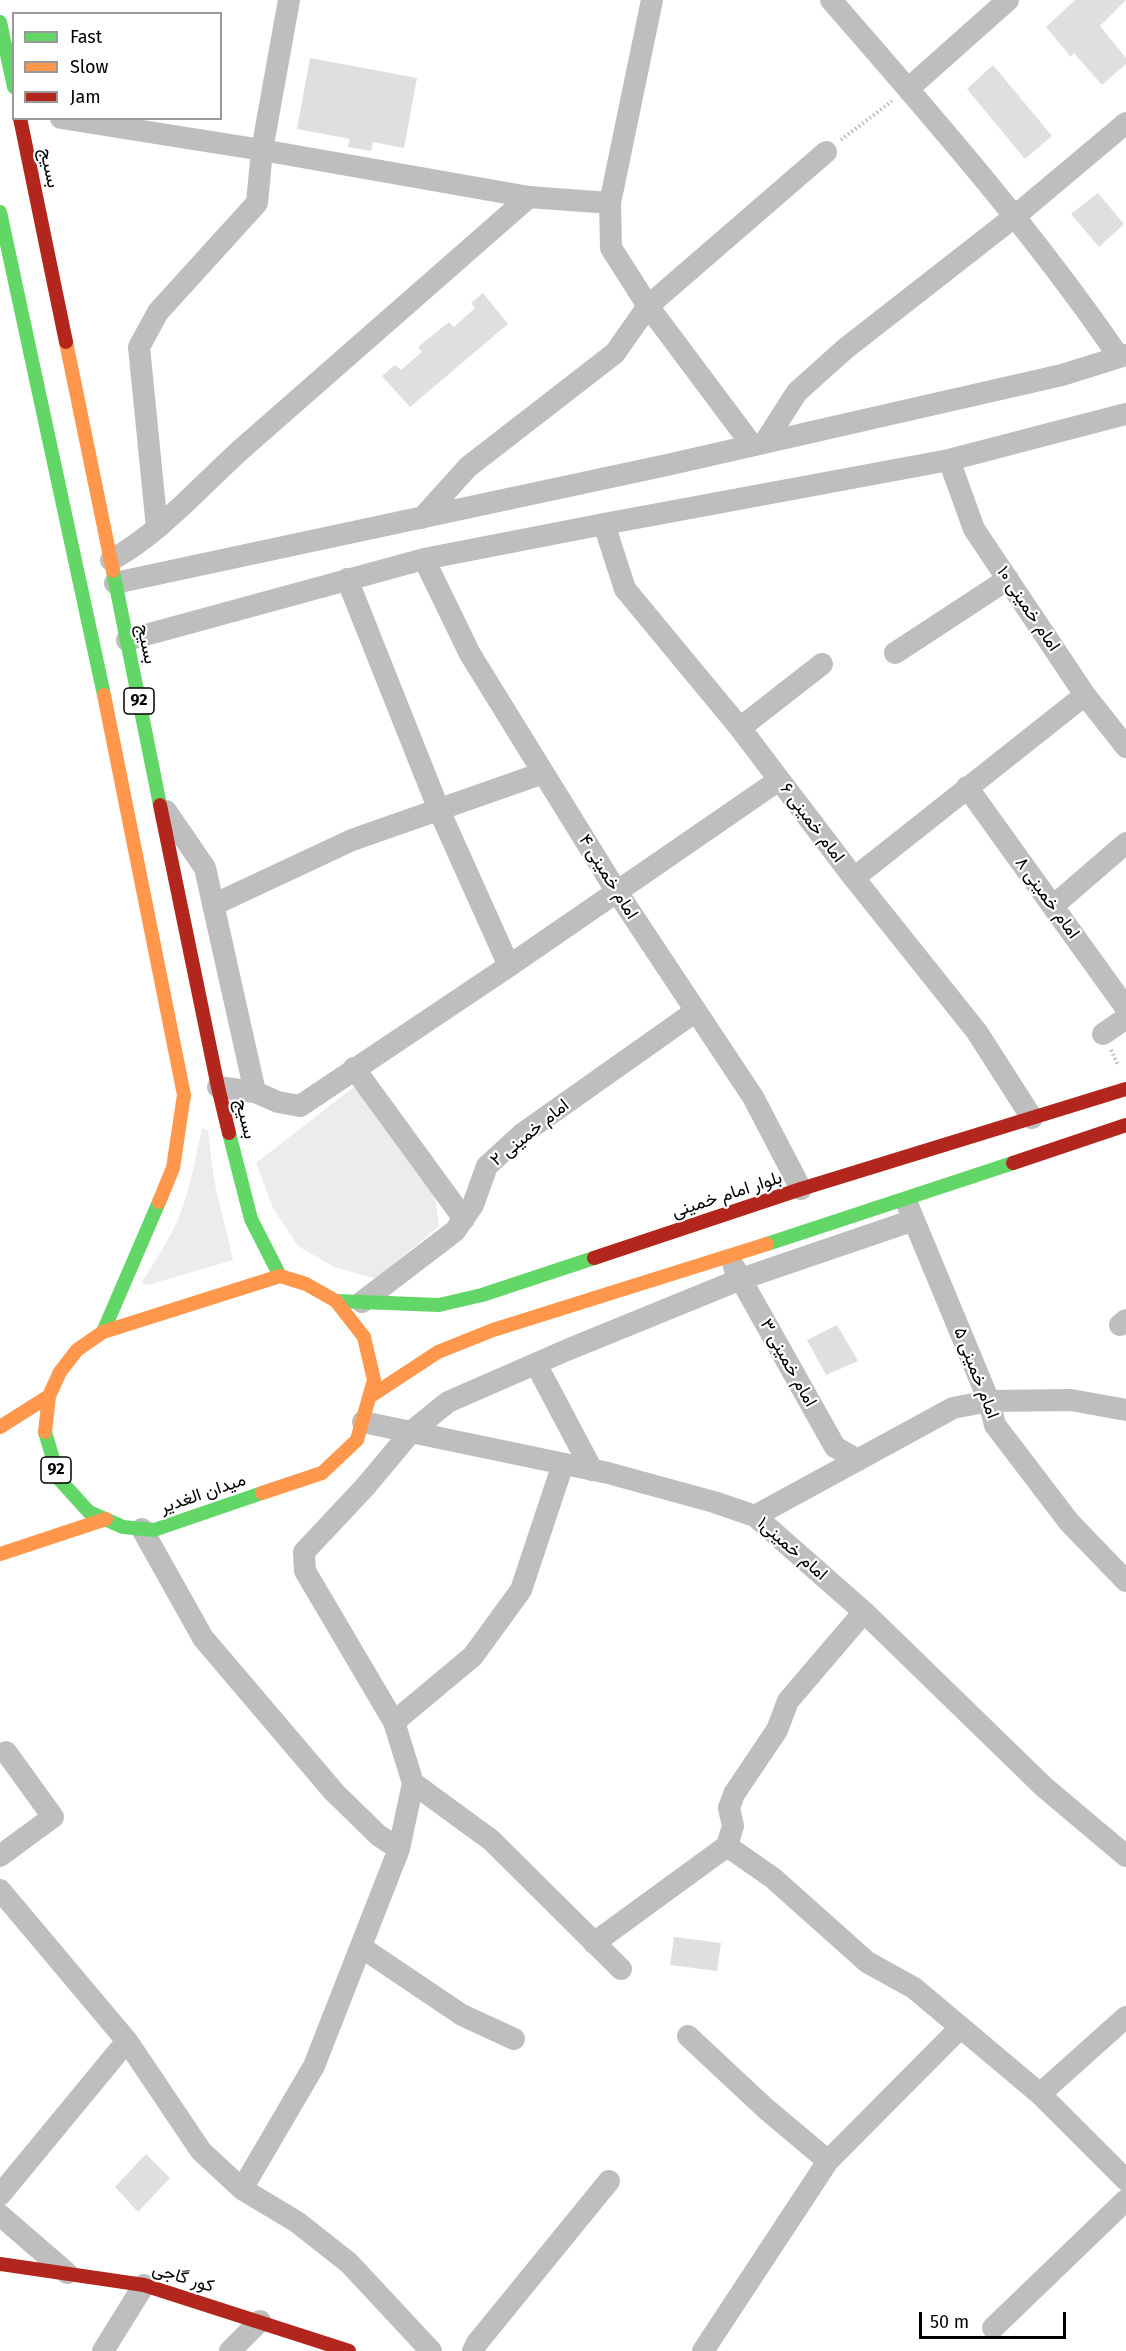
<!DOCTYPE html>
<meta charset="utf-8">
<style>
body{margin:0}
#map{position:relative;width:1126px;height:2351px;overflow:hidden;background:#fff;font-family:"Fira Sans",sans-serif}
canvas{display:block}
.legend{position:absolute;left:12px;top:12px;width:210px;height:108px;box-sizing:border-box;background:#fff;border:2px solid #999;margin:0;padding:8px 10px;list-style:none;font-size:18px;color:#000}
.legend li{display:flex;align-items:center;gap:12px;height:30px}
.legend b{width:30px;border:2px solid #999}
.scale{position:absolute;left:919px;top:2312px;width:147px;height:27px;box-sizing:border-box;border:3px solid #000;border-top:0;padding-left:8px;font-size:18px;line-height:21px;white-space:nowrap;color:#000;-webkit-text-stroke:4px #fff;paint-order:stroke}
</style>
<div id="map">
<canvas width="1126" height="2351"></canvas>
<ul class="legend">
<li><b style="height:8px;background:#63d668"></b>Fast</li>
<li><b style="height:8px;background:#ff974d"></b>Slow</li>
<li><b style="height:8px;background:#b3261e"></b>Jam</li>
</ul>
<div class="scale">50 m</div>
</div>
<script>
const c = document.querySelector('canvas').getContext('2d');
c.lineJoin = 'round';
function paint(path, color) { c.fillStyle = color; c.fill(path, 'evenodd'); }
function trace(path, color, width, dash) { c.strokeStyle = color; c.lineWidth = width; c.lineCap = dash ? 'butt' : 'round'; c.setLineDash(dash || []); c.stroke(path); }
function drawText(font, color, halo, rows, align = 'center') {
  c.font = font + ' "Fira Sans",Vazirmatn,sans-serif'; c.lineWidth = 4.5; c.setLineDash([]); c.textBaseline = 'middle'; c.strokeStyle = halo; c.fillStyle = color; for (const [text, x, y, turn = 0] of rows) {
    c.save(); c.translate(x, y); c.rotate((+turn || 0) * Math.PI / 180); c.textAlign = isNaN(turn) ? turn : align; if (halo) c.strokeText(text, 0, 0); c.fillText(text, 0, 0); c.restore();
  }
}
paint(new Path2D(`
 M354 1087 434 1189 439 1226 376 1279 334 1267 298 1246 273 1208 256 1163Z
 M202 1128 208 1131 214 1180 233 1260 148 1285 141 1283C156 1260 173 1235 182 1209 191 1183 196 1156 202 1128Z`), '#ececec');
paint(new Path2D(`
 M1075 0H1126L1100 26 1126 58V64L1102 85 1074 53 1071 57 1046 27Z
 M310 58 417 78 404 148 373 142 371 151 348 147 350 139 297 129Z
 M993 65 1052 136 1025 159 967 89Z
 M1098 193 1124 224 1099 247 1071 214Z
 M483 293 508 324 410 407 382 376 395 365 401 370 422 352 418 347 449 322 454 327 475 308 471 303Z
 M837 1325 858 1361 826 1375 807 1340Z
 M674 1937 721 1943 717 1971 670 1965Z
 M146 2154 170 2178 138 2212 115 2187Z`), '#dfdfdf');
trace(new Path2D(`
 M841 140 892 101
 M1111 1050 1118 1065`), '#b9b9b9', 4, [1.5, 3]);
trace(new Path2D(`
 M652 0 610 203 611 248 648 306 752 445
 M831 0C931 115 1033 231 1119 357
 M908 89 1008 0
 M61 118 262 150 529 197
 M765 442 797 392 845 349 1014 217 1126 123
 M949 460 974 529 1085 695 1126 747
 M422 518 468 467 615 353 648 306 826 152
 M604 524 625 589 740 728 854 878 977 1032 1032 1118
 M157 528 139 347 158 312 257 203 262 150 289 0
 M424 559 470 654 617 892 753 1097 801 1189
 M111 560C162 532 201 485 245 446 340 363 435 280 529 197L610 203
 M347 579 439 810 509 966
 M115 583 667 465 1062 375 1126 355
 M127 640 424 559 604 524 949 460 1126 414
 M895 653 1008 579
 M740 728 822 664
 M967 787 1126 1008
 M166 811 205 868 255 1092
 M854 878 1085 695
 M213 905 352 840 543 773
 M1053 906 1126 843
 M1103 1034 1126 1018
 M354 1068 464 1219
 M218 1087 255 1092 278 1102 300 1106 509 966 779 780
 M908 1206 989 1401 995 1425 1069 1522 1126 1581
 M734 1267 835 1447 858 1460
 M362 1302 455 1231 473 1205 487 1166 522 1134 696 1011
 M1120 1325 1126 1320
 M536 1364 592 1470
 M363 1422 608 1473 714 1502 755 1516 864 1612 1044 1787 1126 1856
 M755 1516 953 1408 989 1401 1071 1400 1126 1410
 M142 1529 203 1638 334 1792 378 1835 399 1849
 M394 1722 473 1656 521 1590 563 1464
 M413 1783 491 1840 621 1969
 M727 1846 773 1878 867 1962 914 1988 1040 2094 1126 2180
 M0 1856 53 1817 6 1752
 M0 1890 127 2041 201 2151 242 2189 297 2222 349 2263 431 2351
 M594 1943 727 1846 733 1826 729 1808 734 1794 777 1730 788 1701 864 1612
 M361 1947 462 2015 514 2039
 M688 2036 765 2108 828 2161
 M1040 2094 1126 2017
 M242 2189 314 2066 399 1849 413 1783 394 1722 305 1571 304 1552 365 1487 411 1432 448 1402 567 1350 741 1279 914 1220
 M0 2195 127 2041
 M0 2215 67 2273
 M993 2328 1126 2200
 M103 2351 144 2285
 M230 2351 260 2321
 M473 2351 477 2343 609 2181
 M703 2351 828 2161 960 2028`), '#bebebe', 22);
trace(new Path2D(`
 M0 22 14 87
 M0 212 104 695
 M113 571 160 805
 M229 1133 251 1219 280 1276
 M767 1244 1013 1163
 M336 1301 439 1305 482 1295 594 1258
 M103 1332 159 1202
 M45 1432 59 1479 89 1512 123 1527 154 1530 262 1493`), '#63d668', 14);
trace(new Path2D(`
 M66 342 113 571
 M104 695 184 1095 173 1168 159 1202
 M371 1396 438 1352 493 1330 767 1244
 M0 1427 49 1396
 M45 1432 49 1396 60 1372 77 1350 103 1332 280 1276
 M262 1493 322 1473 357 1440 374 1380 364 1337 336 1301 306 1284 280 1276
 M0 1554 106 1519`), '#ff974d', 14);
trace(new Path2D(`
 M20 118 66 342
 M160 805 218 1087 229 1133
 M1013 1163 1126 1125
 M594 1258 801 1189 1126 1089
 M0 2264 144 2285 349 2351`), '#b3261e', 14);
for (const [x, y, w] of [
 [139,701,30],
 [56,1470,30]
]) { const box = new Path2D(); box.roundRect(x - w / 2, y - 13, w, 26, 4.5); c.fillStyle = '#fff'; c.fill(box); trace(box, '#000', 1.5); }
drawText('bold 16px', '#000', null, [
 ["92",139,701],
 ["92",56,1470]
]);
drawText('18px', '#000', '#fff', [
 ["بسیج",49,168,78],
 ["امام خمینی ۱۰",1028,609,56],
 ["بسیج",146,644,78],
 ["امام خمینی ۶",812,823,53],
 ["امام خمینی ۴",608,877,58],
 ["امام خمینی ۸",1047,898,54],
 ["بسیج",245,1119,76],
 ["امام خمینی ۲",530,1133,-39],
 ["بلوار امام خمینی",727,1195,-18],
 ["امام خمینی ۳",788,1363,61],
 ["امام خمینی ۵",976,1373,69],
 ["میدان الغدیر",203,1494,-19],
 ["امام خمینی۱",792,1549,41],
 ["کور گاجی",183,2278,17]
]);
</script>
